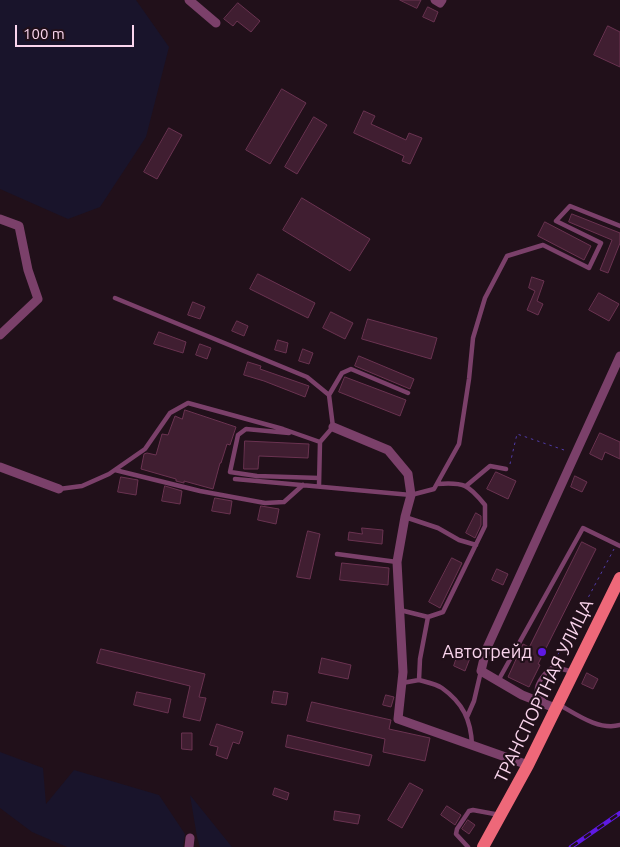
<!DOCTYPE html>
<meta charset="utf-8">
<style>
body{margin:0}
#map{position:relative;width:620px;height:847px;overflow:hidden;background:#21101a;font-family:Ubuntu,sans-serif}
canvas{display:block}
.scale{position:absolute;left:15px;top:25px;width:119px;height:22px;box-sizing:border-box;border:2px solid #fad5ed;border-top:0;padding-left:6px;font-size:15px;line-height:18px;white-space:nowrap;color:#fad5ed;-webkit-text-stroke:4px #21101a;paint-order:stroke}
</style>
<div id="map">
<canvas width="620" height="847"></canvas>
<div class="scale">100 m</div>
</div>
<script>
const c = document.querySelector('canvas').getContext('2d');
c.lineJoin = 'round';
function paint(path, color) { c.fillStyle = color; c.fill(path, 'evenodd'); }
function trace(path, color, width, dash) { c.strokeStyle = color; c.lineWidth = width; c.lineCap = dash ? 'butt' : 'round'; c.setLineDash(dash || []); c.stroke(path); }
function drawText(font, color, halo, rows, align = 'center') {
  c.font = font + ' Ubuntu,sans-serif'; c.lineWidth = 4.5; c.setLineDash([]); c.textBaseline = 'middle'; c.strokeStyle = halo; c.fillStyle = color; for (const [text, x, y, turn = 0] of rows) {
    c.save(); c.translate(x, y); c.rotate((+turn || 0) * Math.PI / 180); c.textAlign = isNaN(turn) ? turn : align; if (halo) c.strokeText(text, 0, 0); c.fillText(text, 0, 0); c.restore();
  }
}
paint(new Path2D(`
 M0 0H136L169 47 146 137 100 207 68 219 0 189Z
 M0 752 43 768 46 804 74 770 159 795 185 834 183 847H67L32 832 0 808Z
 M190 795 232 847H200L197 837Z`), '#19142b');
const building = new Path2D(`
 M400 0H421L417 8Z
 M238 3 260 21 251 32 237 21 233 26 224 19Z
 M428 7 438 12 434 22 423 17Z
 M608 26 620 32V67L594 55Z
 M282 89 306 103 270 164 246 150Z
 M364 111 375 116 371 124 406 140 409 133 422 138 410 164 402 161 404 156 354 133Z
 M314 117 327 125 297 174 285 167Z
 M169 128 182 135 157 179 144 172Z
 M302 198 370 239 350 271 283 230Z
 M572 214 620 233V243L608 273 600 270 612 240 569 222Z
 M545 222 591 246 584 260 538 236Z
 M258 274 315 303 308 318 250 289Z
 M532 277 544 281 537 301 543 304 538 315 527 310 535 291 529 288Z
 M599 293 619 304 609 321 589 310Z
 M193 302 205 307 200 319 188 315Z
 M331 312 353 323 345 339 323 328Z
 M368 319 437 338 431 359 362 339Z
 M237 321 248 326 244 336 232 331Z
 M159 332 186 342 183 353 154 344Z
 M278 340 288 343 286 353 275 350Z
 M200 344 211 348 207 359 196 355Z
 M303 349 313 353 309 364 299 361Z
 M359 356 414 379 410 389 355 366Z
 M248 362 261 366 260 369 309 386 305 397 264 381 244 375Z
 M345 377 406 400 400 416 339 392Z
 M185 410 236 427 230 445 227 444 221 463H220L213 489 184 481V483L176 481V479L141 469 144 454 147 453 156 455 162 434 168 435 175 416 182 419Z
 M600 433 620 442V459L605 452 602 460 590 454Z
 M245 441 309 444 308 458 259 456 258 469H244Z
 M496 472 516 481 508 499 487 489Z
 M575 476 587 482 582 492 571 487Z
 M121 477 138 480 136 495 118 492Z
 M165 486 182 491 180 504 162 501Z
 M215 498 232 501 230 514 212 511Z
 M261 506 279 509 276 524 258 520Z
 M476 513 481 516V525L475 538 466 533Z
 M362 528 383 530 382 544 348 540 349 532 362 534Z
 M308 531 320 534 310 579 297 577Z
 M582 542 596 549 538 664 540 665 529 687 508 677 523 644 529 647Z
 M452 558 462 563 440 608 429 602Z
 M342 563 389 568 388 585 340 580Z
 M497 569 508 574 503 585 492 580Z
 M101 649 205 674 199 697 206 698 200 721 183 717 190 686 97 663Z
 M458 654 470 658 465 671 454 666Z
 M322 658 351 665 348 679 319 673Z
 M587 673 598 679 593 689 582 684Z
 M274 691 288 693 286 705 272 703Z
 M137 692 171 699 168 713 134 705Z
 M386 695 394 697 391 707 383 705Z
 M312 702 391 720 389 729 430 738 425 761 383 752 385 739 307 721Z
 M217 724 243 732 239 744 233 742 227 759 216 755 218 747 210 745Z
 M182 733H192V750L182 749Z
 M288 735 372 755 369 766 286 747Z
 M410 783 423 790 402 828 388 820Z
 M275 788 289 793 287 800 273 795Z
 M447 806 461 815 455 825 441 815Z
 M335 811 360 815 358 824 334 820Z
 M468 820 475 825 469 834 462 829Z`);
paint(building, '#401e31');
trace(building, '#6a3351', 1);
trace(new Path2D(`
 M510 464 517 434 567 451
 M555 660 614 549`), '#503ca8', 1, [2.5, 4]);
trace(new Path2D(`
 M115 298 307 377 329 395 333 427 320 442
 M329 395 342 373 351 369 408 393
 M289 433 246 429 238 435 230 472 257 476 319 478
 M115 470 200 491 265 503 284 502 303 485
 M235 479 411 495 434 489 459 444 469 379 473 338 485 298 507 256 543 245 589 268 601 243 556 221 570 206 620 226
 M466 486 490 466 506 469
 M59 489 82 486 109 474 145 449 170 413 188 403 283 429 320 442 319 486
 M405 517 438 528 459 540 476 545
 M337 554 397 562
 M400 610 428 617
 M419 680C426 682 436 684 442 688 463 703 471 720 472 745
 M498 681 583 528 620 546
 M402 683 419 680 420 659 428 617 443 612 485 526V505C468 484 464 482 437 484
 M545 702C543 699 538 696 537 693 535 684 547 669 555 667L573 672
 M558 704C576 714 599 731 620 725
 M467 717 474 701 481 671
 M468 847 456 834 457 829 469 811 473 810 500 815`), '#7b406a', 4.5);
trace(new Path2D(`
 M189 0 216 23
 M435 0 440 3 442 0
 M0 219 19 226 28 270 38 299 0 335
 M333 427 388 450 408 474 411 495 405 517 397 562 403 672 398 719 528 765
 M0 467 59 489
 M555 708 522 695 481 671 486 650 620 356
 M189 847 190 838`), '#7b406a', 9);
trace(new Path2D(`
 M483 847 528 765 620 578`), '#ee6879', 12);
const rail = new Path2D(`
 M571 847 620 813`);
trace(rail, '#5f19e3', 4.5);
trace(rail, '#21101a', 2.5, [8]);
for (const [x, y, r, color] of [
 [542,652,5,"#5f19e3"]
]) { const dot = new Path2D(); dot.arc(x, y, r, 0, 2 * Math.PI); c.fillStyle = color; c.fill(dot); trace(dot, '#21101a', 2); }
drawText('18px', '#fad5ed', '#21101a', [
 ["Автотрейд",532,652]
], 'right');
drawText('18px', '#fad5ed', '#21101a', [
 ["ТРАНСПОРТНАЯ УЛИЦА",544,691,-64]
]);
</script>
